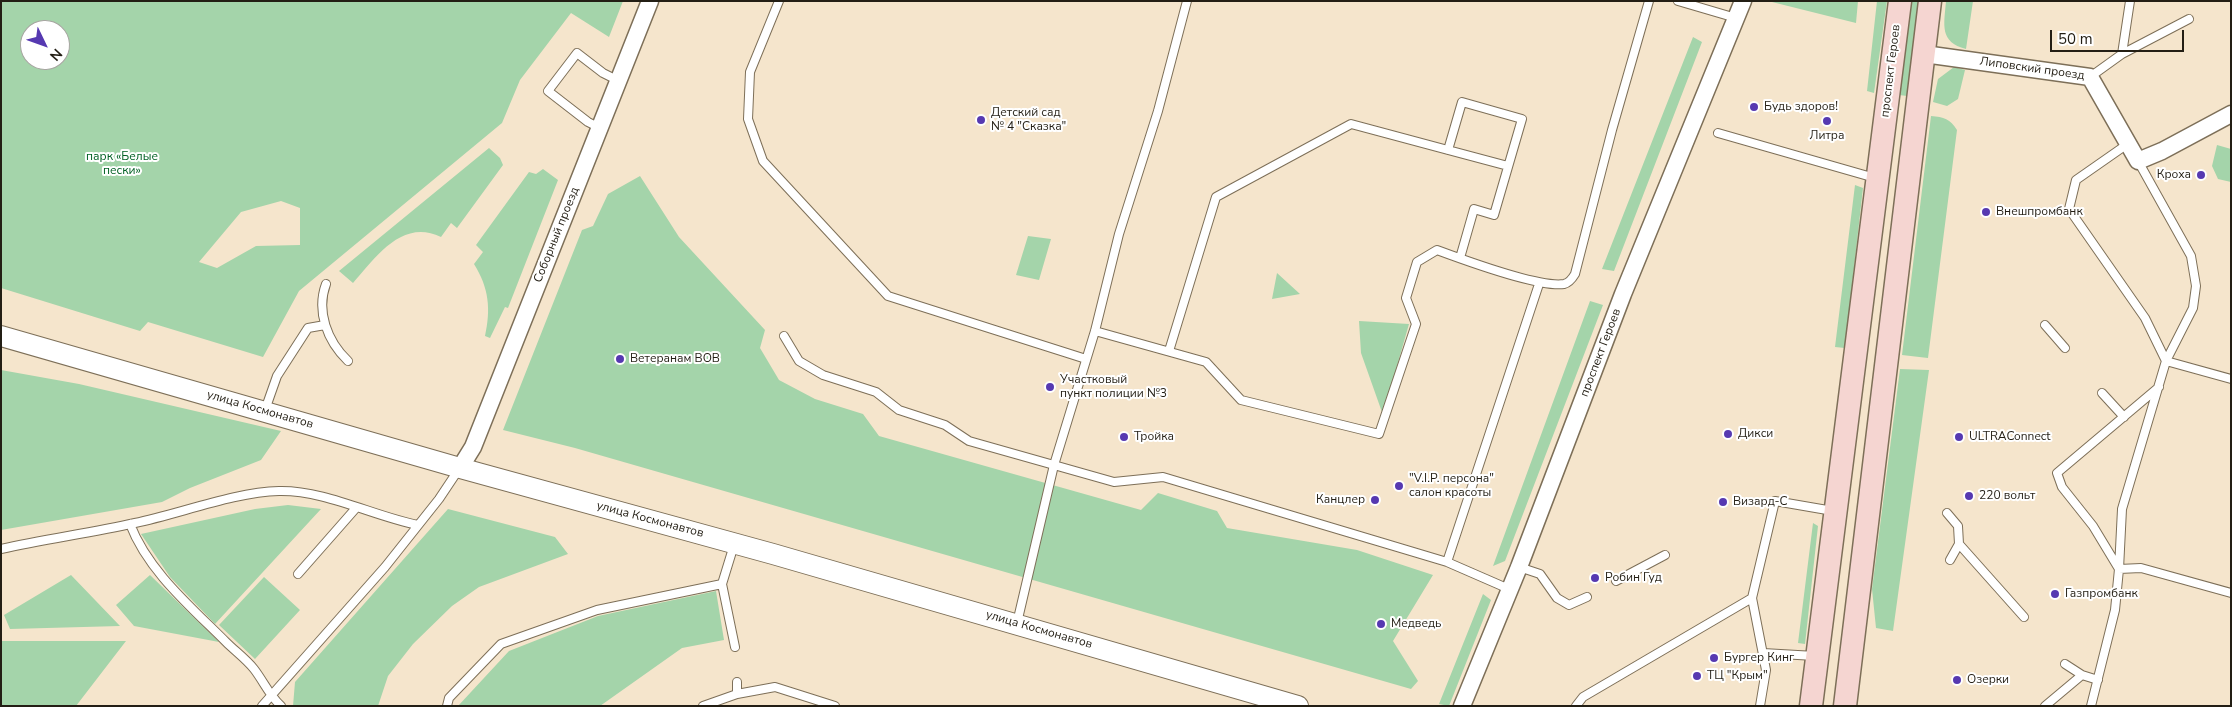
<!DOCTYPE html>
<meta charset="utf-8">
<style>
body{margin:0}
#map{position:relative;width:2232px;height:707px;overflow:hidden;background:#f5e5cc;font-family:"Nunito Sans",sans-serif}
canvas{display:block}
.frame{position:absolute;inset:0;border:2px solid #231e14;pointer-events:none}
.north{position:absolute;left:20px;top:20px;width:50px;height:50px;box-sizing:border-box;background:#fff;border:1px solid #a7a5a1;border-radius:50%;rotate:132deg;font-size:14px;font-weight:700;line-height:20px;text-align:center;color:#231e14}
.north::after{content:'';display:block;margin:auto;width:18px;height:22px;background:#5639b1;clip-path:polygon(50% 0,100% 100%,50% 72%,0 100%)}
.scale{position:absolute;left:2050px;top:30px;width:134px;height:22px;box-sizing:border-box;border:2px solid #231e14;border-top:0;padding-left:6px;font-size:15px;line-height:18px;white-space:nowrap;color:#231e14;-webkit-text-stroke:4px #fff;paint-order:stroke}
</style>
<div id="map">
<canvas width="2232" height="707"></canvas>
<div class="frame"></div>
<div class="north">N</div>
<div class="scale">50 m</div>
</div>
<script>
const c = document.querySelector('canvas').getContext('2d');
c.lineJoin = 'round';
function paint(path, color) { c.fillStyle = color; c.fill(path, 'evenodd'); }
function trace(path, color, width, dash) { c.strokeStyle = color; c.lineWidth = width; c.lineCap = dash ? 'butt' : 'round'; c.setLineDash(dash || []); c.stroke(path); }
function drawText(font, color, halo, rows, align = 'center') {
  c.font = font + ' "Nunito Sans",sans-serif'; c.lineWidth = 4; c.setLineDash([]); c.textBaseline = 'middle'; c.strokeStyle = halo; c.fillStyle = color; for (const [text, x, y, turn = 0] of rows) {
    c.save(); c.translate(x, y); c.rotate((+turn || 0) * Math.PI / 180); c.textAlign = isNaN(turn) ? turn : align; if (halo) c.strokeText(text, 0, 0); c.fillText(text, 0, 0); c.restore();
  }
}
paint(new Path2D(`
 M1 1H623L609 37 571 13 520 80 502 123 299 291 263 357 148 322 140 331 1 288ZM30 30H60V60H30ZM281 201 300 208V245L256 246 217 268 199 262 241 212Z
 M1768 1H1858L1856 23Z
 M1877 1H1887L1874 93 1867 91Z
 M1910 1H1919L1907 96 1899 95Z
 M1946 1H1973L1966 49C1939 42 1944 25 1946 1Z
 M1693 37 1702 42 1614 271 1602 269Z
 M1954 67 1965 70 1958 99 1947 106 1933 102 1938 79Z
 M1931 116C1944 117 1950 119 1957 130L1928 358 1902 355Z
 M2217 145 2231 149V182L2218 179 2212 166Z
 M489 148 500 158 503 165 457 228 451 223 441 237C401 218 375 259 353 283L339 271Z
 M543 169 558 180 508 308 505 307 490 338 485 336C491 309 489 288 474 264L483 252 476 245 529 172 536 174Z
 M640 176 679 237 765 330 760 348 779 380 815 399 863 414 879 436 1141 510 1158 493 1217 511 1227 528 1357 550 1433 575 1393 641 1418 681 1411 689 575 448 503 430 582 230 593 226 608 194Z
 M1855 185 1863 188 1845 348 1835 347Z
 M1028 236 1051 239 1039 280 1016 275Z
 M1277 273 1300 294 1272 299Z
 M1590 301 1603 305 1505 561 1493 566Z
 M1359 321 1409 324 1383 415 1361 353Z
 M1900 369 1929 370 1893 631 1876 628 1872 589Z
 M1 370 79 384 281 431 261 460 190 488 162 502 1 530Z
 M288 505 321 509 215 624 170 577 141 534 255 509Z
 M448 509 555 537 568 554 479 587 452 606 413 644 388 676 378 706H293L295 682Z
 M1813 523 1818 526 1805 644 1798 643Z
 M71 575 120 626 10 629 4 615Z
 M150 575 219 642 134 626 116 605Z
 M264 577 300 610 255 659 219 625Z
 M716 591 724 640 682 648 600 706H458L509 651 598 616Z
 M1483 594 1491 600 1449 706 1439 704Z
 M1 641H126L76 706H1Z`), '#a4d4aa');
const service = new Path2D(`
 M779 1 750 72 748 119 763 161 888 296 1086 359
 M1678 1 1736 18
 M2122 54 2189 19
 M2090 77 2122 54 2130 1
 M600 128 588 122 548 91 577 53 603 73 619 81
 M1718 133 1875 178
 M2129 143 2076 180 2069 209 2145 318 2166 361 2231 379
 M1448 150 1508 166
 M326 284C316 311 327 341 348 361
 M2045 325 2065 348
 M1095 331 1206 362 1241 400 1379 434 1416 324 1406 298 1417 262 1437 250C1464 260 1539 288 1564 284 1569 283 1572 279 1575 274L1612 130 1649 1
 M784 336 799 361 823 375 876 392 899 410 945 425 969 441 1114 482 1163 477 1447 562 1509 589
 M1169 351 1216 197 1351 124 1448 150 1462 102 1522 119 1494 215 1474 209 1460 258
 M2159 387 2057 473 2062 487 2093 526 2119 569 2141 568 2231 593
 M2102 393 2124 417
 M265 410 277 376 308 328 325 325
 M1947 513 1958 526 1959 544
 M130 524C148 571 191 607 226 642 235 651 246 659 254 669 264 682 269 695 281 706
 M734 545 722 584 735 647
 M1 549C46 539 90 533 135 523 179 514 235 492 279 491 325 490 373 516 418 525
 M1950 560 1959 544 2024 617
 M1447 562 1539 284
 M1519 567 1540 574 1557 598 1569 605 1587 597
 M298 574 356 508
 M1616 581 1665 555
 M1017 623 1054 465 1095 331 1119 234 1158 111 1187 1
 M1763 653 1815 656
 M2065 664 2082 675 2098 680
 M737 682V694
 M262 706 385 567 439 499 459 469
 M447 706 449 698 501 644 597 610 722 584
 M703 706 737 694 775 687 835 706
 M1576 706 1583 697 1752 598
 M1760 706 1766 670 1752 598 1775 501 1833 511
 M2045 706 2082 675
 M2091 706 2115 610 2119 569 2122 509 2166 361 2193 308 2196 286 2191 256 2138 161`);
const minor = new Path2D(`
 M1924 54 2090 77 2138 161 2162 151 2231 114
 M460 468 473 447 650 1
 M1462 706 1519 567 1623 294 1743 1`);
const tertiary = new Path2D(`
 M1 336 460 468 773 554 1298 706`);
const secondary = new Path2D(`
 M1811 706 1900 1
 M1845 706 1930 1`);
trace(service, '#7d6f58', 10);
trace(minor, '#7d6f58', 19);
trace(tertiary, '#7d6f58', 22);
trace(secondary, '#7d6f58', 25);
trace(service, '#fff', 8);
trace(minor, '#fff', 16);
trace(tertiary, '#fff', 20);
trace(secondary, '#f5d5d1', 22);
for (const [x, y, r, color] of [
 [1754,107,5,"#5639b1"],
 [981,120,5,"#5639b1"],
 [1827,121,5,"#5639b1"],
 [2201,175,5,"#5639b1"],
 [1986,212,5,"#5639b1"],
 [620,359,5,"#5639b1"],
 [1050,387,5,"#5639b1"],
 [1728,434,5,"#5639b1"],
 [1124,437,5,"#5639b1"],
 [1959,437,5,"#5639b1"],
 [1399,486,5,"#5639b1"],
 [1969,496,5,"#5639b1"],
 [1375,500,5,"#5639b1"],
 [1723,502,5,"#5639b1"],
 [1595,578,5,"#5639b1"],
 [2055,594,5,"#5639b1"],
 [1381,624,5,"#5639b1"],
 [1714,658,5,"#5639b1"],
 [1697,676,5,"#5639b1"],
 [1957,680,5,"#5639b1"]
]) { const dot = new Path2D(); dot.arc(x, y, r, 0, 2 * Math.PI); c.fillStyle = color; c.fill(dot); trace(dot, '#fff', 2); }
drawText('12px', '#231e14', '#fff', [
 ["Липовский проезд",2032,69,8],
 ["проспект Героев",1891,71,-83],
 ["Соборный проезд",557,235,-68],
 ["проспект Героев",1601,353,-69],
 ["улица Космонавтов",260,410,16],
 ["улица Космонавтов",650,520,15],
 ["улица Космонавтов",1039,630,16]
]);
drawText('12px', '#231e14', '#fff', [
 ["Будь здоров!",1764,107],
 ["Детский сад",991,113],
 ["№ 4 \"Сказка\"",991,127],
 ["Литра",1827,136,"center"],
 ["Кроха",2191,175,"right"],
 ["Внешпромбанк",1996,212],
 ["Ветеранам ВОВ",630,359],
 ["Участковый",1060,380],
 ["пункт полиции №3",1060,394],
 ["Дикси",1738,434],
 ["Тройка",1134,437],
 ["ULTRAConnect",1969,437],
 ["\"V.I.P. персона\"",1409,479],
 ["cалон красоты",1409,493],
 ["220 вольт",1979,496],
 ["Канцлер",1365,500,"right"],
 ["Визард-С",1733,502],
 ["Робин Гуд",1605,578],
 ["Газпромбанк",2065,594],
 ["Медведь",1391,624],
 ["Бургер Кинг",1724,658],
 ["ТЦ \"Крым\"",1707,676],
 ["Озерки",1967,680]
], 'left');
drawText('12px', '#026124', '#fff', [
 ["парк «Белые",122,157],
 ["пески»",122,171]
]);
</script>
